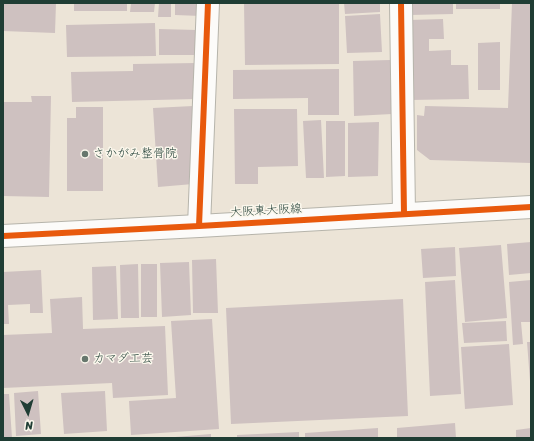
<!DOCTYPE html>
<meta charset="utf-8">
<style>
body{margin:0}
#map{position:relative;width:534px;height:441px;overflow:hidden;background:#ece4d7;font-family:Sriracha,sans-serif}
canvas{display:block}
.frame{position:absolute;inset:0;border:4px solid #1f3d34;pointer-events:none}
.north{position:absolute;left:8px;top:393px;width:40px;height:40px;-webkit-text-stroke:3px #fbf7ec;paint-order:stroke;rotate:175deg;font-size:11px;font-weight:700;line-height:16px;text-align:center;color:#1f3d34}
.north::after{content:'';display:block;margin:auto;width:14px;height:18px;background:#1f3d34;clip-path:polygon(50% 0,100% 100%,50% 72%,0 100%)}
</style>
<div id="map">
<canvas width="534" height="441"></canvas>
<div class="frame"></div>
<div class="north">N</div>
</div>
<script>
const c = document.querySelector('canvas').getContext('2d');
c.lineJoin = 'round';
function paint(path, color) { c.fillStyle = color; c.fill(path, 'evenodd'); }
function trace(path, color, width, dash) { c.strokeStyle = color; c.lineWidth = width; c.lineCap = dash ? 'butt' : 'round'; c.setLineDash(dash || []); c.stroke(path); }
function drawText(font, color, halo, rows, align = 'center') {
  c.font = font + ' Sriracha,"Klee One",sans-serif'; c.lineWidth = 3; c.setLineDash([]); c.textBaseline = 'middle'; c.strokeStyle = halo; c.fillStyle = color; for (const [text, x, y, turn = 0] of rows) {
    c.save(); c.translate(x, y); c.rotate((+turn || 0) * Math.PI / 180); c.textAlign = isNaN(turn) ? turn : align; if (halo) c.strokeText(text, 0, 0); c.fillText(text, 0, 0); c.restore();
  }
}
paint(new Path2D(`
 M3 3H56L55 33 3 31Z
 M74 3H127V11H74Z
 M131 3H155L154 12H130Z
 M159 3H171V17H158Z
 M175 3H202L201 16 175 15Z
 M244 3H339V64L245 65Z
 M344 3H380V12L345 14Z
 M410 3H453V14L410 15Z
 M456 3H500V9H456Z
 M512 3H531V163L430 160 417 150V115L424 116 425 106 508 108Z
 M380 14 382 52 347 53 345 16Z
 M443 19 444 39H429V51L451 50V65H468L469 99 410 100 409 20Z
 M155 23 156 56 67 57 66 25Z
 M159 29 197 30V55H159Z
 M500 42V90H478V43Z
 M390 60 392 114 354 116 353 61Z
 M196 63V99L72 102 71 72 133 71V64Z
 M339 69V115H308V98L233 99V70Z
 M31 96H51L49 197 3 196V102H32Z
 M193 106V184L158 187 153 108Z
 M76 107H103V191H67V118H76Z
 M234 109H297L298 166 258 167V184H235Z
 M321 120 324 178H306L303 121Z
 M326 121H345V176L326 177Z
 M379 122 378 176 348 177V123Z
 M531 242V273L509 275 507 244Z
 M501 245 507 318 465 322 459 248Z
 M455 247 456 276 423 278 421 249Z
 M216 259 218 313H193L192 260Z
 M189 262 191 315 162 317 160 263Z
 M138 264 139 318H121L120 265Z
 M141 264H157V317H141Z
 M116 266 118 319 93 320 92 267Z
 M41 270 43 313H30V304L8 305 9 324H3V272Z
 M455 280 461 394 430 396 425 282Z
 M531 280V322H521L523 344 513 345 509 282Z
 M82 297 83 329 165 326 168 395 113 398 112 383 3 388V335L52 333 50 299Z
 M403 299 408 416 231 424 226 308Z
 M212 319 219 429 131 435 129 401 176 398 171 321Z
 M506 321 507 341 464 343 462 323Z
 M527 342H531V381H530Z
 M509 344 513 405 465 409 461 347Z
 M38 391 41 434 16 436 14 393Z
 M105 391 107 431 64 434 61 393Z
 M3 394H9L12 438H3Z
 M455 423 456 438H397V428Z
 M378 428V438H305V433Z
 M531 428V438H516V430Z
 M299 432V438H237V435Z
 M211 434V438H175V437Z`), '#cec1c0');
const minor = new Path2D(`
 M401 3 404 214
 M199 226 208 3`);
const major = new Path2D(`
 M3 236 199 226 531 207`);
trace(minor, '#b6b4ab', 24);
trace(major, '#b6b4ab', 24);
trace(minor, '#fcfbf9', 22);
trace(major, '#fcfbf9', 22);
trace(new Path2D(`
 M401 3 404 214
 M199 226 208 3
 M3 236 199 226 531 207`), '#e8590c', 6);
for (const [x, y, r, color] of [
 [85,154,4,"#67776d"],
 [85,359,4,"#67776d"]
]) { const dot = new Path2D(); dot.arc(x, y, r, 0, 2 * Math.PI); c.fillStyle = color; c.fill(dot); trace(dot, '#fbf7ec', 1.5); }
drawText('12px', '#1f3d34', '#fbf7ec', [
 ["さかがみ整骨院",93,154],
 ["カマダ工芸",93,359]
], 'left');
drawText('12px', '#1f3d34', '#fbf7ec', [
 ["大阪東大阪線",266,211,-3]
]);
</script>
